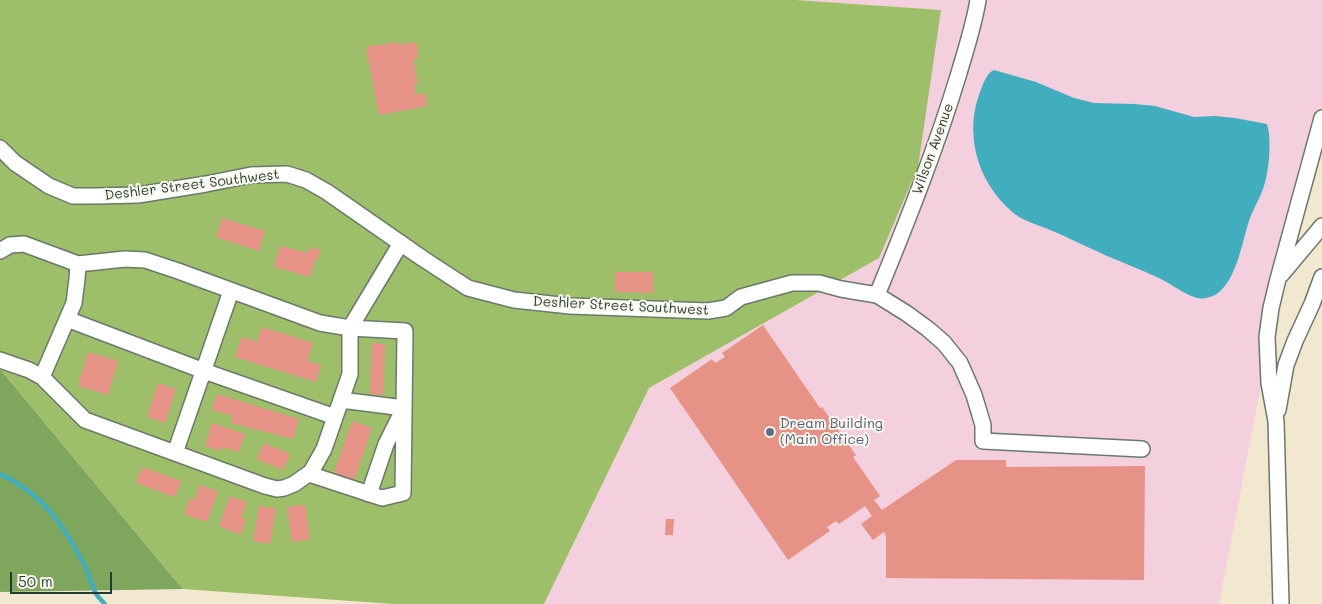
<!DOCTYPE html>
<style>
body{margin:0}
#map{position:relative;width:1322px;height:604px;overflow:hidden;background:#f2e8cf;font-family:Mali,sans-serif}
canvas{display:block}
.scale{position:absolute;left:10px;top:572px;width:102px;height:22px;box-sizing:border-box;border:2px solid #1f3d34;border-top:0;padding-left:6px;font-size:15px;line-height:18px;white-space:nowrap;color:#1f3d34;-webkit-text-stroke:4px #fbf7ec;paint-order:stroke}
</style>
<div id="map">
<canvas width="1322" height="604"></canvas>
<div class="scale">50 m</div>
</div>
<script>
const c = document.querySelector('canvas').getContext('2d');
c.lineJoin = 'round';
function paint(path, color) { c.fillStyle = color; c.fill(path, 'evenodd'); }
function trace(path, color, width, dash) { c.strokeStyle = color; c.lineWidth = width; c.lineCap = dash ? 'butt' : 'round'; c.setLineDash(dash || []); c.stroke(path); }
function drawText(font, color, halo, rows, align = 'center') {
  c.font = font + ' Mali,sans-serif'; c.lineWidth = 4; c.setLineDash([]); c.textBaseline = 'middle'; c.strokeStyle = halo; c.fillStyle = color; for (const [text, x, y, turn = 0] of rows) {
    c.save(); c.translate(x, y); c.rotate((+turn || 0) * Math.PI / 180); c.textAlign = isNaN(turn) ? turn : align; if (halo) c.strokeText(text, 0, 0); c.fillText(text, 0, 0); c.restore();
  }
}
paint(new Path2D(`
 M796 0H1322V139L1308 140 1219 604H544L649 388 879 258 941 10Z`), '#f4cfdd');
paint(new Path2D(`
 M0 0H796L941 10 918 167 879 258 649 388 544 604H393L183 589 0 369Z`), '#9dbf69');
paint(new Path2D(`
 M0 369 167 570 183 589 0 592Z`), '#7ea65d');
paint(new Path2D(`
 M994 70 1036 82 1074 98 1094 103 1134 104 1155 106 1194 117 1215 116 1235 118 1267 124C1272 139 1269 174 1263 189 1259 200 1252 211 1248 224 1242 244 1235 284 1215 295 1209 298 1203 299 1197 298 1183 294 1172 284 1159 278 1142 270 1124 263 1107 256 1087 247 1067 237 1048 229 1038 225 1028 222 1019 217 981 190 963 139 979 95 982 87 986 73 994 70Z`), '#41aec0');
trace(new Path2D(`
 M0 474C44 494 63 525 85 566 89 575 91 583 95 592 97 596 101 600 105 604`), '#41aec0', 4.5);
paint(new Path2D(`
 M398 42 399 45 416 42 419 58 413 59 418 84 414 85 416 95 425 93 427 106 379 115 366 47Z
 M222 218 265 231 259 251 216 237Z
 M280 246 308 253 309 248 315 250 316 247 320 249 317 261 315 260 310 277 274 267Z
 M615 272H653V293L615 292Z
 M763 325 820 408 822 407 856 455 853 457 880 496 874 500 882 510 956 460H1006V467L1145 466 1144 580 886 578V536L884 532 873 540 861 524 872 516 865 506 839 524 836 521 827 527 830 531 788 560 670 388 712 359 715 363 725 357 722 353Z
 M262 327 313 343 307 361 321 365 316 382 235 357 242 337 257 342Z
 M372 343 385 344 383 395 370 394Z
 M88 352 118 361 108 395 78 386Z
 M158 383 176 389 165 423 147 417Z
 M217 394 299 419 293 439 231 423 233 416 212 410Z
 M352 421 372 428 354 480 334 473Z
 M212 423 245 434 239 452 222 447 221 451 205 446Z
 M264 443 290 454 283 470 257 459Z
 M142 467 181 481 175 497 136 483Z
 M200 485 218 491 207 522 184 514 190 498 195 500Z
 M230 496 247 502 241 518 246 519 241 535 219 526Z
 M305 505 310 539 292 542 287 507Z
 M259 506 276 509 270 544 253 541Z
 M666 519H674L673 535H665Z`), '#e79286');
const minor = new Path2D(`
 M0 148 15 163 49 186 73 196H97L138 195 206 184 251 175 287 174 306 180 327 192 422 258 468 288 514 300 570 306 708 311 726 308 741 297 792 283H819L841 289 877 295 906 313 928 329 944 343 960 363 974 395 983 425V441L1142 449
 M0 251 10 245 24 244 78 264 77 279 74 303 42 377
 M78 264 125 259 145 260 178 271 320 323 350 328 405 331 403 493 382 498 309 474
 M1281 275 1322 226
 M877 295C907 222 936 149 959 73 966 49 974 25 978 0
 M67 319 204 371 335 417
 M0 360 29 370 42 377 85 420 265 486 277 489 284 488 294 484 311 472 324 449 350 374V328L401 243
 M341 400 404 408 386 444 369 494
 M1278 410 1286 365 1295 341 1312 304 1322 277
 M175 453 231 291
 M1281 604 1276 421 1269 383 1267 337 1271 308 1278 279 1322 118`);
trace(minor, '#69796a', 18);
trace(minor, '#fff', 15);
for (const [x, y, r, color] of [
 [770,432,5,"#5c6f8a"]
]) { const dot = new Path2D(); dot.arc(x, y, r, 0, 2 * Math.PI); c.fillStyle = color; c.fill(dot); trace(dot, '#fbf7ec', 2); }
drawText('14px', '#1f3d34', '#fbf7ec', [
 ["Wilson Avenue",933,149,-70],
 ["Deshler Street Southwest",192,185,-7],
 ["Deshler Street Southwest",621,306,3]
]);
drawText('14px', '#4e5e75', '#fbf7ec', [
 ["Dream Building",780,424],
 ["(Main Office)",780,440]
], 'left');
</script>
